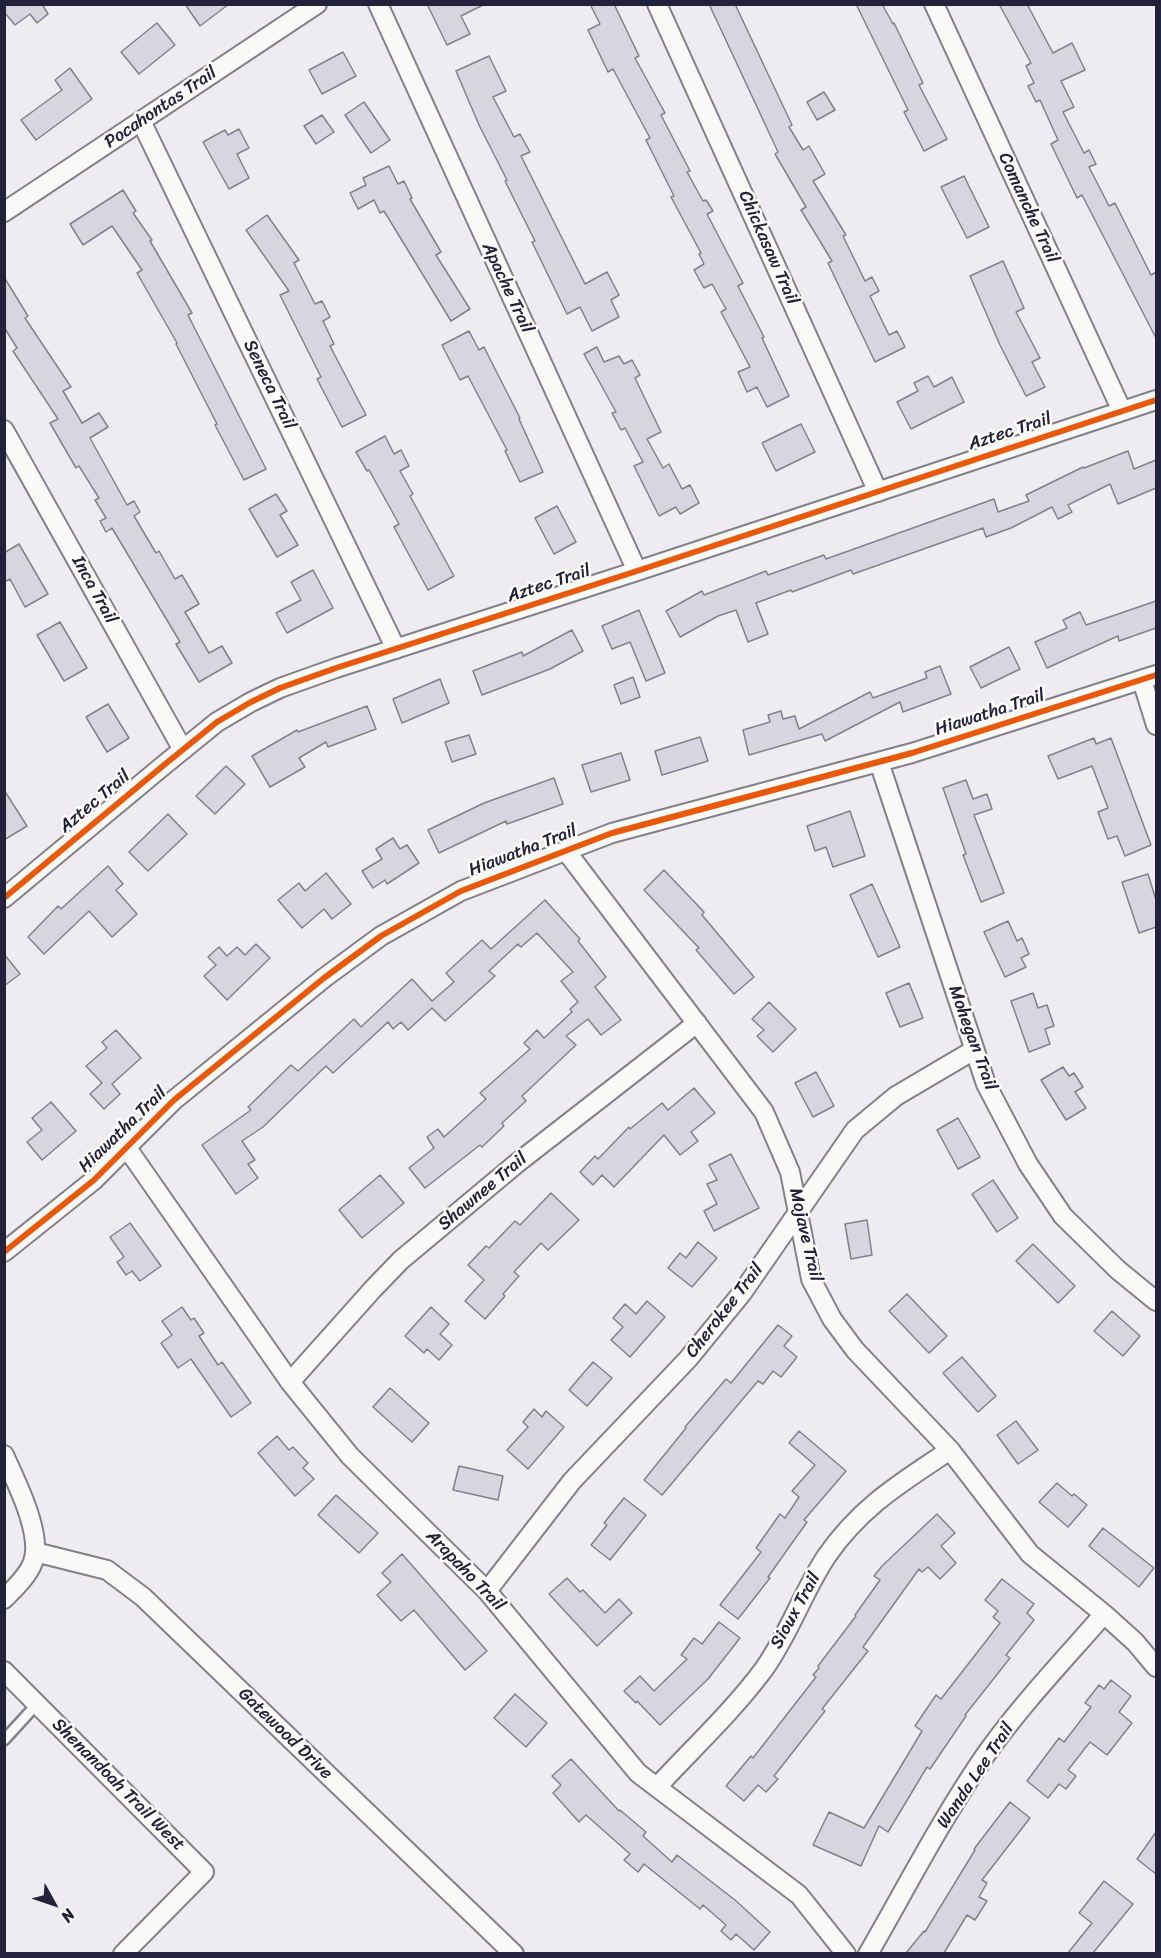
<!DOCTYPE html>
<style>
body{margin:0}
#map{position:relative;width:1161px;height:1958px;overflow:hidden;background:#efecf1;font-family:Sriracha,sans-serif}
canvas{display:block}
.frame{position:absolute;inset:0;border:6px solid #22223b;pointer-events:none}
.north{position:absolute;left:24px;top:1874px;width:60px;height:60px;-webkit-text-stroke:4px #fdfcf7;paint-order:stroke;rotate:130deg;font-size:16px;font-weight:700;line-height:24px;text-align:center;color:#22223b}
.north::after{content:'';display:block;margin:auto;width:21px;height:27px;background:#22223b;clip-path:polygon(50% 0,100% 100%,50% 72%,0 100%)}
</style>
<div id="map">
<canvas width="1161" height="1958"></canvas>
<div class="frame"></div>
<div class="north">N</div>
</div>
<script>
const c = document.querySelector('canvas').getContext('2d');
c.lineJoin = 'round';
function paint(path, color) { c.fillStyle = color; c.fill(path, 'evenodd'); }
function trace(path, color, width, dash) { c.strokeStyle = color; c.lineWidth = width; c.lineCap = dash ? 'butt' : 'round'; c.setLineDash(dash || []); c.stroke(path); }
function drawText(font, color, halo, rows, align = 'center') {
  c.font = font + ' Sriracha,sans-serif'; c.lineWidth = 5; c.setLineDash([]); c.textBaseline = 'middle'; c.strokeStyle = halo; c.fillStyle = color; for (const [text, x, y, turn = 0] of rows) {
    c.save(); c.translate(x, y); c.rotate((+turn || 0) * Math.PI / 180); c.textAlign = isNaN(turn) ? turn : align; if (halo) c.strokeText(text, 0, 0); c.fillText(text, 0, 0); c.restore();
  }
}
const building = new Path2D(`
 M4 4H42L48 14 37 23 30 14 15 25 4 12Z
 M185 4H229L200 26Z
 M427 4H485L461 16 470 34 447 45Z
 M590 4H614L639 56 635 58 665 113 661 115 690 171 687 172 703 201 706 200 713 211 707 214 743 283 738 286 764 337 762 338 789 396 767 407 757 387 747 392 738 372 750 367 721 312 726 309 712 284 704 288 694 270 704 264 699 254 701 253 671 197 674 196 646 140 650 138 613 69 608 72 588 30 600 24Z
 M709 4H735L792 125 789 127 803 150 809 146 825 174 813 181 846 235 843 236 865 281 872 277 879 291 870 296 889 335 897 331 905 347 875 362 828 263 832 261 801 210 806 207 775 154 778 152Z
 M856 4H882L893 24 894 23 923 83 919 85 947 139 924 151 904 112 908 110Z
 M999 4H1027L1053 53 1072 43 1085 70 1061 81 1074 107 1063 112 1084 153 1089 150 1096 164 1089 167 1109 206 1115 203 1151 275 1156 272V338L1082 195 1077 198 1051 144 1058 140 1040 100 1036 102 1028 86 1034 83 1026 66 1031 63Z
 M157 23 175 45 139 74 121 52Z
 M343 52 356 76 322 94 309 70Z
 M489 56 506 91 493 97 514 137 520 134 530 152 521 156 585 284 607 272 619 295 611 300 619 317 592 331 580 307 567 314 532 242 535 241 505 181 507 180 479 125 456 71Z
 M70 68 92 99 36 140 21 120 62 90 55 80Z
 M824 92 835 110 817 120 807 102Z
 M364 102 390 140 371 153 345 115Z
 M322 115 334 132 316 144 304 126Z
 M239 129 249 148 237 154 249 178 229 189 203 142 225 130 228 135Z
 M389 166 398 184 404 181 412 198 410 199 441 252 436 255 470 309 451 321 384 211 380 213 374 200 358 209 350 193 366 185 363 178Z
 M964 176 989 227 967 238 941 187Z
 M123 190 136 211 133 213 152 240 150 241 192 313 188 315 266 469 244 480 215 425 217 424 176 344 177 343 137 273 142 270 112 226 83 245 70 224Z
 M267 215 299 260 294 263 315 304 322 301 330 317 323 321 334 344 330 346 366 415 342 427 317 379 321 377 280 295 289 291 246 230Z
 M1003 261 1024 308 1016 312 1040 358 1032 362 1045 387 1026 396 1000 345 970 276Z
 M4 277 28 316 25 318 71 387 63 391 82 423 99 413 108 427 90 438 127 505 134 501 140 512 134 516 156 553 159 551 175 579 182 575 199 604 185 612 209 653 222 646 232 663 199 682 176 644 180 642 112 528 106 532 100 521 106 518 95 500 99 498 79 466 76 468 50 423 58 419 13 351 17 348 4 327Z
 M469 331 479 350 484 347 492 363 520 418 519 419 543 472 520 482 505 451 507 450 468 376 460 380 442 345Z
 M597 347 604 362 619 356 624 364 632 360 640 375 635 378 661 432 647 439 663 468 669 464 682 489 690 485 699 503 680 514 676 507 659 516 634 466 643 462 625 428 621 430 612 413 616 412 584 354Z
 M928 376 934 387 952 377 964 402 911 429 897 402 918 391 914 383Z
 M801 424 815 452 776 471 762 443Z
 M385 436 394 454 401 450 409 466 400 471 413 494 410 496 454 576 428 590 394 527 399 524 369 470 367 471 356 452Z
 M1128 451 1134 469 1156 460V488L1118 504 1110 484 1068 505 1072 512 1058 519 1052 507 1011 528 986 537 983 528 853 574 851 570 792 592 791 590 756 603 768 634 748 642 736 610 718 616 680 637 666 611 702 591 704 595 766 571 768 575 824 555 826 559 994 499 998 512 1029 501 1026 495 1083 467 1084 468Z
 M276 494 287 511 280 515 298 545 277 557 249 509Z
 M557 506 576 542 554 554 535 518Z
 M19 544 48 594 25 607 10 579 4 582V553Z
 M313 570 333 608 287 633 276 613 301 600 291 582Z
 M1156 601V628L1119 641 1118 636 1047 668 1035 642 1067 628 1063 620 1080 612 1086 625Z
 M639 610 665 673 646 681 630 642 612 649 602 626Z
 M60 622 87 668 64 681 37 635Z
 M572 630 583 651 550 669 482 695 473 671 522 652 523 656Z
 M1009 647 1020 669 981 688 970 667Z
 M940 666 951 694 903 712 900 702 825 741 822 734 749 755 743 730 770 722 768 715 781 711 783 719 795 716 799 729 870 692 873 698 927 678 925 672Z
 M633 677 640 697 621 704 614 685Z
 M440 679 449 703 402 723 393 699Z
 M108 704 129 738 107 752 86 717Z
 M367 706 376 729 328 747 326 742 299 758 305 767 270 787 252 756 297 730 298 732Z
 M469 735 476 754 452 762 445 742Z
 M700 737 708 761 662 775 655 751Z
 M1094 738 1096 744 1111 738 1151 845 1125 856 1117 836 1108 839 1098 812 1108 808 1092 766 1058 779 1048 756Z
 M621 753 630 780 591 792 582 765Z
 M226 766 245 784 215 814 196 796Z
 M554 778 563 804 507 824 506 821 439 853 428 830 484 803Z
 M966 780 973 799 987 794 992 809 974 815 1004 893 981 902 963 855 966 854 943 788Z
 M4 790 27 826 4 840Z
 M850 811 865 856 833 867 826 847 815 851 807 826Z
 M168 814 187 834 148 871 129 852Z
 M393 838 400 849 407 845 419 863 387 884 385 880 373 888 362 871 382 859 376 849Z
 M108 866 123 884 116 890 137 914 112 937 89 911 44 954 28 937 58 906 61 909Z
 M664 870 704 912 702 915 754 977 734 994 696 950 699 948 644 890Z
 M326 873 351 904 332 919 324 909 302 928 278 900 299 883 305 891Z
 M1148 874 1156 900V927L1139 933 1122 882Z
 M872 884 900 947 878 957 850 895Z
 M545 900 580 939 578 941 606 977 595 987 621 1020 601 1035 588 1019 566 1036 576 1045 522 1096 526 1101 502 1123 504 1126 482 1147 480 1145 425 1188 409 1168 434 1148 427 1137 438 1129 444 1137 486 1099 480 1093 530 1049 524 1043 537 1030 544 1038 572 1012 570 1009 578 1002 561 981 573 972 537 933 521 947 518 944 489 971 495 976 445 1021 432 1008 408 1030 401 1022 393 1029 388 1022 333 1073 326 1066 263 1127 242 1141 255 1160 248 1164 258 1178 236 1194 202 1145 251 1110 248 1107 291 1065 298 1071 354 1019 361 1027 412 979 432 1001 454 982 446 973 482 940 491 949Z
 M1008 921 1017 941 1022 938 1029 954 1021 958 1026 967 1005 977 984 932Z
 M256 944 270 958 227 1000 204 976 216 965 208 957 219 947 227 956 237 947 245 955Z
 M4 954 20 974 4 986Z
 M909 983 923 1018 900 1027 886 993Z
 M1033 993 1038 1008 1047 1005 1054 1026 1045 1029 1050 1044 1029 1052 1011 1001Z
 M769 1002 796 1029 773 1052 757 1036 764 1030 752 1019Z
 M116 1030 141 1058 112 1084 120 1094 104 1109 90 1094 102 1083 86 1066 107 1048 102 1042Z
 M1063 1067 1069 1076 1074 1073 1083 1087 1075 1092 1086 1108 1066 1120 1041 1080Z
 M816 1072 834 1106 813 1117 795 1083Z
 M694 1088 715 1113 691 1132 698 1141 680 1155 664 1135 614 1187 602 1175 593 1185 580 1172 595 1156 598 1159 629 1127 630 1129 662 1103 668 1110Z
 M51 1102 76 1131 42 1160 27 1142 42 1130 32 1118Z
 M958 1118 980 1157 958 1169 937 1130Z
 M731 1154 759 1208 714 1231 704 1211 717 1204 707 1184 717 1180 709 1165Z
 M380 1175 404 1203 362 1238 339 1210Z
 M993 1180 1018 1218 997 1232 972 1194Z
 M551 1193 579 1220 548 1250 541 1243 514 1272 519 1276 503 1294 505 1296 485 1319 465 1301 484 1280 468 1265 486 1246 489 1248 515 1221 520 1225Z
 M867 1220 872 1255 851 1259 845 1224Z
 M130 1223 161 1266 140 1281 132 1271 126 1275 117 1262 124 1257 110 1237Z
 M698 1242 717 1258 692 1287 668 1268 680 1253 686 1258Z
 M1033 1244 1075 1286 1058 1303 1016 1261Z
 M907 1294 947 1336 929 1353 889 1311Z
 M647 1301 665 1317 630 1357 611 1340 623 1327 613 1318 625 1304 636 1314Z
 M182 1307 191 1320 194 1318 204 1333 199 1336 218 1365 222 1362 251 1403 231 1417 191 1359 178 1368 161 1343 172 1335 162 1321Z
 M431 1307 449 1324 440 1334 452 1345 439 1360 427 1349 424 1353 405 1336Z
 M1112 1311 1140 1336 1123 1356 1094 1331Z
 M778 1325 792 1336 784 1346 797 1357 781 1377 773 1371 763 1384 758 1381 662 1495 644 1480 686 1428 685 1427 726 1379 731 1383Z
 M962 1357 996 1396 978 1412 943 1373Z
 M593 1362 612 1378 587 1406 569 1390Z
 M390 1388 429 1423 412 1442 373 1407Z
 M534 1409 542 1417 546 1411 564 1427 528 1469 507 1450 528 1427 523 1422Z
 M1016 1421 1038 1450 1018 1464 997 1435Z
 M799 1431 846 1471 804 1520 807 1522 768 1577 770 1578 738 1619 720 1605 761 1552 756 1548 780 1514 785 1518 799 1497 792 1491 815 1465 789 1443Z
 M277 1436 289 1450 293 1447 308 1463 303 1468 314 1479 295 1496 258 1453Z
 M459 1466 503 1476 498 1500 453 1490Z
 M1057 1483 1072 1496 1074 1494 1087 1505 1068 1527 1039 1502Z
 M336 1495 378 1533 359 1553 318 1515Z
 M624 1498 646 1515 610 1560 591 1545 607 1525 604 1523Z
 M937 1514 955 1533 941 1546 956 1563 940 1579 928 1567 922 1572 919 1569 863 1647 868 1651 822 1709 825 1711 774 1776 778 1779 766 1792 758 1785 744 1801 726 1786 751 1756 753 1758 816 1677 813 1675 819 1668 818 1666 856 1616 855 1615 880 1580 874 1576 882 1566Z
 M1103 1528 1154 1568 1139 1587 1089 1546Z
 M402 1554 487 1651 465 1670 414 1610 401 1621 377 1595 391 1582 382 1573Z
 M567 1578 580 1592 583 1590 605 1613 619 1599 632 1613 597 1646 549 1594Z
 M1002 1579 1034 1604 1027 1613 1034 1620 1006 1655 1010 1658 965 1715 966 1716 930 1769 927 1767 888 1832 879 1826 861 1866 813 1845 829 1812 864 1828 922 1731 915 1726 936 1695 941 1699 1000 1623 993 1617 998 1611 985 1600Z
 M719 1622 740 1638 708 1679 660 1725 637 1701 636 1703 624 1691 640 1676 654 1691 687 1659 681 1655 694 1638 702 1644Z
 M1111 1680 1131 1696 1119 1712 1132 1723 1107 1755 1090 1742 1068 1770 1076 1776 1066 1789 1059 1784 1048 1798 1027 1781 1059 1738 1064 1742 1091 1707 1085 1703 1099 1685 1104 1689Z
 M515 1694 547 1723 526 1747 494 1718Z
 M571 1759 619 1811 620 1810 646 1832 643 1836 672 1862 677 1855 735 1900 770 1932 754 1950 736 1934 731 1940 721 1931 726 1925 703 1905 700 1909 644 1864 638 1872 624 1860 630 1854 586 1815 579 1822 553 1793 561 1785 552 1776Z
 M1010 1802 1030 1818 982 1880 987 1883 979 1897 987 1901 975 1920 967 1915 944 1953H906L924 1931 925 1932 975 1850 974 1849Z
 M1156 1832V1874L1137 1859Z
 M1104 1881 1133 1904 1093 1953H1068L1092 1923 1079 1913Z`);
paint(building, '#d9d5e0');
trace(building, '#838188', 1.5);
const lane = new Path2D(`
 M4 1740 37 1704`);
const street = new Path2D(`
 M378 4 637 571
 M657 4 878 492
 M934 4 1122 411
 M141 121 396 649
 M4 212 317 4
 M4 430 183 750
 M1142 680 1156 725
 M879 762 986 1084 1028 1164 1063 1216 1118 1270 1156 1301
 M566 851 764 1112 790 1172 811 1279 832 1319 855 1350 950 1450 1030 1554 1104 1614 1135 1642 1156 1667
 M4 898 164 765 217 722 251 702 280 688 336 668 637 571 1156 400
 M127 1148 290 1382 350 1456 487 1591 638 1773 799 1895 846 1954
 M4 1252 94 1180 174 1100 324 978 381 936 461 891 612 833 912 753 1156 675
 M290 1382 373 1289 401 1260 516 1164 697 1023
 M4 1455C16 1482 43 1534 33 1562 28 1576 14 1589 4 1599
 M35 1552 107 1570 143 1597 514 1954
 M487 1591 572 1481 688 1359 742 1293 855 1130 896 1096 974 1050
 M4 1671 204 1872 123 1954
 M657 1787C692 1749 733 1711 764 1669 789 1634 803 1592 826 1557 861 1506 901 1483 950 1450
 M868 1954C906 1888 941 1820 984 1757 1020 1706 1063 1661 1104 1614`);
trace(lane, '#838188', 14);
trace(street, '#838188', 22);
trace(lane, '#f9f9f8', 9);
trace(street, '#f9f9f8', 18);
trace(new Path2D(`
 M4 898 164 765 217 722 251 702 280 688 336 668 637 571 1156 400
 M4 1252 94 1180 174 1100 324 978 381 936 461 891 612 833 912 753 1156 675`), '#e8590c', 6);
drawText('18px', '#22223b', '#fdfcf7', [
 ["Pocahontas Trail",161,108,-34],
 ["Comanche Trail",1028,208,65],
 ["Chickasaw Trail",768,248,66],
 ["Apache Trail",507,288,65],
 ["Seneca Trail",269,385,64],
 ["Aztec Trail",1010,432,-18],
 ["Aztec Trail",549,584,-18],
 ["Inca Trail",94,590,61],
 ["Hiawatha Trail",990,713,-18],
 ["Aztec Trail",95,802,-40],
 ["Hiawatha Trail",523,851,-21],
 ["Mohegan Trail",972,1038,70],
 ["Hiawatha Trail",123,1130,-44],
 ["Shawnee Trail",483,1192,-40],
 ["Mojave Trail",805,1235,77],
 ["Cherokee Trail",725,1311,-52],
 ["Arapaho Trail",465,1571,46],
 ["Sioux Trail",796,1611,-61],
 ["Gatewood Drive",285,1734,44],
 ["Wanda Lee Trail",976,1776,-56],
 ["Shenandoah Trail West",118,1785,45]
]);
</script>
